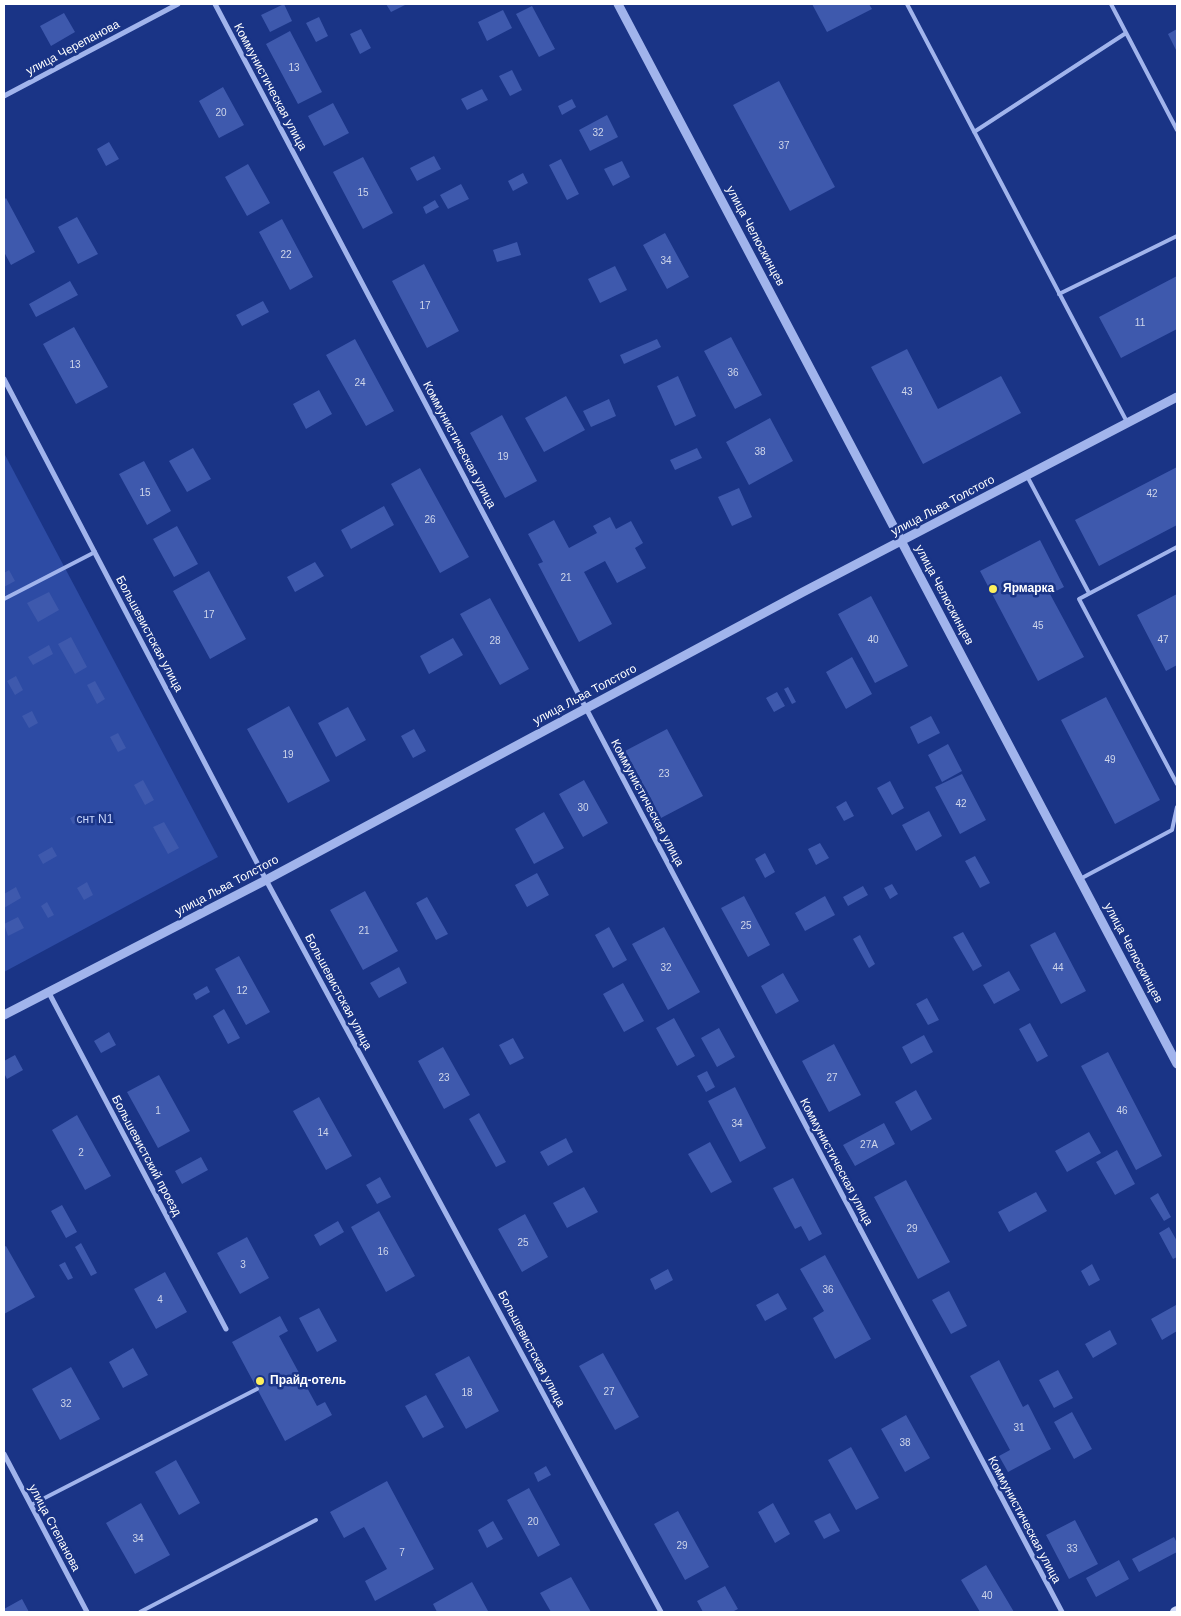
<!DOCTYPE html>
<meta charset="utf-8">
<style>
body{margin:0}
#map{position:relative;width:1181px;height:1616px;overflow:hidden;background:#1a3486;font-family:Helvetica,sans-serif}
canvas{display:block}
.frame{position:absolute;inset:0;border:5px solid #fff;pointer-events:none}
</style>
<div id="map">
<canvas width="1181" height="1616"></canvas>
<div class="frame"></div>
</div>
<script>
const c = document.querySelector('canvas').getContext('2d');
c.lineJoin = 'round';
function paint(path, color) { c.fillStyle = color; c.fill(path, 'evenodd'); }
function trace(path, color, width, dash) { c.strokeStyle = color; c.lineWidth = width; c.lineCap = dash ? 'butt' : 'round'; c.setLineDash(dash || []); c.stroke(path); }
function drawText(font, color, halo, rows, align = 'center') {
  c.font = font + ' Helvetica,sans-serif'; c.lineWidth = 5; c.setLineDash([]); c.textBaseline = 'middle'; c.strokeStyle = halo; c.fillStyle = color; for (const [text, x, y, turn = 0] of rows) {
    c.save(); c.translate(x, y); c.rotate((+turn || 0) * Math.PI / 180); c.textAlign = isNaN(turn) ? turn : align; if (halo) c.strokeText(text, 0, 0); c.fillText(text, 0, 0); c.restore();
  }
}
paint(new Path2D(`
 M4 453 218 857 4 972Z`), '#2d4ba4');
paint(new Path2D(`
 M284 4 292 21 270 32 261 15Z
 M386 4H407L391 12Z
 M812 4H869L872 9 827 32Z
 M532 6 555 49 539 57 516 14Z
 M503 10 512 28 487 41 478 22Z
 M64 13 75 32 51 46 40 26Z
 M319 17 328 36 316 42 306 23Z
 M361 29 371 48 360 54 350 34Z
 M1177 29V52L1168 34Z
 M290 31 322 92 298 104 266 44Z
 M512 70 522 90 510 96 499 76Z
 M779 81 835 187 790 211 733 105Z
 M223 87 244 125 219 138 199 101Z
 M482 89 488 100 467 110 461 99Z
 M572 99 576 107 562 115 558 106Z
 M333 103 349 133 324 146 308 116Z
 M607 115 618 137 590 151 579 130Z
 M109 142 119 159 106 166 97 149Z
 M434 156 441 169 417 181 410 168Z
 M363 157 393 213 363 229 333 172Z
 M561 159 579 194 567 200 549 165Z
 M622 161 630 177 613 186 604 169Z
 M248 164 270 203 247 216 225 177Z
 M523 173 528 183 513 191 508 181Z
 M461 184 469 199 448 209 440 195Z
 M6 198 35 252 11 265 4 252V200Z
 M435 200 439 207 426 214 423 207Z
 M77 217 98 254 78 264 58 227Z
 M282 219 313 277 290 290 259 232Z
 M665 233 689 277 667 289 643 245Z
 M517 242 521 255 497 262 493 250Z
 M424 264 459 331 427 348 392 281Z
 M615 266 627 290 600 303 588 279Z
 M1177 276V329L1121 358 1099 317Z
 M70 281 78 295 36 317 29 304Z
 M263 301 269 312 242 326 236 315Z
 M74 327 108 387 76 404 43 344Z
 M731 337 762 395 735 409 704 351Z
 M355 339 394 411 366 426 326 355Z
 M657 339 661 347 624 364 620 355Z
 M907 349 938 409 1001 376 1021 413 923 464 871 367Z
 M678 376 696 416 675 426 657 386Z
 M319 390 332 414 306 429 293 404Z
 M566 396 585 430 544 452 525 418Z
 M609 399 616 416 591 427 583 411Z
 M502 415 537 481 505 498 470 433Z
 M770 418 793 461 749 485 726 442Z
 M193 448 211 479 187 492 169 461Z
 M697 448 702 458 675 470 670 460Z
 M144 461 171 511 147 525 119 474Z
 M1177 467V525L1099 566 1075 520Z
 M420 468 469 557 440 573 391 484Z
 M739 488 752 517 732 526 718 497Z
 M384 506 394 525 351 549 341 530Z
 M610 517 616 529 631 521 643 543 635 548 646 568 617 583 605 561 584 572 612 624 579 642 538 564 543 562 528 534 554 520 569 548 597 533 593 526Z
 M177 526 198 564 174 577 153 539Z
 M1040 540 1064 587 1050 594 1084 657 1038 681 980 571Z
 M315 562 324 576 295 592 287 577Z
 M9 570 15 581 4 587V573Z
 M209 571 246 639 210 659 173 591Z
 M49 592 59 610 38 622 27 603Z
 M1177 594V665L1166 671 1137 615Z
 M871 596 908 666 875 683 838 614Z
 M490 598 529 669 500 685 460 614Z
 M71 637 87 667 75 674 58 644Z
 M453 638 463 655 429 674 420 656Z
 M49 645 53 654 33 665 28 657Z
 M852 657 872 694 846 709 826 672Z
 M16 676 23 690 15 695 7 681Z
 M95 681 105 699 97 704 87 685Z
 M788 687 796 702 792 704 784 689Z
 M777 692 785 706 774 712 766 698Z
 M1106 697 1160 800 1115 824 1061 720Z
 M289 706 330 781 288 803 247 729Z
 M348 707 366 740 336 757 318 723Z
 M32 711 38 723 29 728 22 716Z
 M931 716 940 733 918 744 910 727Z
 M414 729 426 751 413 758 401 736Z
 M667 729 703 796 661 818 625 751Z
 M118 733 126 748 118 752 110 737Z
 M948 744 962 771 942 782 928 755Z
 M962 774 986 820 960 834 935 787Z
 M143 780 154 800 145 805 134 785Z
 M584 780 608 823 583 837 559 794Z
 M890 781 904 808 892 815 877 788Z
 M846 801 854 816 844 821 836 807Z
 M929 811 942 836 916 851 902 825Z
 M544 812 564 848 534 864 515 829Z
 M76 815 79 821 73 824 70 818Z
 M164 822 179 848 168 854 153 827Z
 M820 843 829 858 816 865 808 849Z
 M52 847 57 856 43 864 38 855Z
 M765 853 775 872 765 878 755 859Z
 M975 856 990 883 980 888 965 861Z
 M537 873 549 895 527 907 515 885Z
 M87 882 93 895 84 900 77 888Z
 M892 884 898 894 890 899 884 888Z
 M863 886 868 895 848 906 843 897Z
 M16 887 21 898 4 908V894Z
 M365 891 398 951 363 970 330 910Z
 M744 896 770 945 748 957 721 908Z
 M825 896 835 915 805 931 795 913Z
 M427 897 448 934 436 940 416 903Z
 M47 902 54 915 48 918 41 906Z
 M18 917 24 928 8 936 4 924Z
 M609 927 627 960 613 968 595 935Z
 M664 927 700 992 668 1010 632 944Z
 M963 932 982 966 973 971 953 937Z
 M1055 932 1086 991 1061 1004 1030 945Z
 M860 935 875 964 869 968 853 939Z
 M239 956 270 1012 246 1025 215 969Z
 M399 967 407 983 379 998 370 983Z
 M1009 971 1020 990 994 1004 983 985Z
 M783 973 799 1001 776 1014 761 986Z
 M623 983 644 1021 624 1032 603 994Z
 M207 986 210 992 196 1000 193 994Z
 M927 998 939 1020 928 1025 916 1004Z
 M224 1009 240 1038 228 1044 213 1016Z
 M674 1018 695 1056 677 1066 656 1028Z
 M1030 1023 1048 1056 1037 1062 1019 1029Z
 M719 1028 735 1057 717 1067 701 1038Z
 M109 1032 116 1045 101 1053 94 1041Z
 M924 1035 933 1052 911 1064 902 1047Z
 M513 1038 524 1058 510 1065 499 1045Z
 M834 1044 861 1095 829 1112 802 1061Z
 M443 1047 470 1095 444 1109 418 1061Z
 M1108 1052 1162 1156 1136 1170 1081 1066Z
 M15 1055 23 1070 7 1079 4 1073V1061Z
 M707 1071 715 1087 706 1092 697 1076Z
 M159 1075 190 1131 158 1148 127 1092Z
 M735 1087 766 1148 740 1162 708 1101Z
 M916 1090 932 1119 911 1131 895 1102Z
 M319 1097 352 1156 326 1170 293 1111Z
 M479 1113 506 1162 496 1167 469 1119Z
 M77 1115 111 1176 85 1190 52 1130Z
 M884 1123 895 1144 855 1166 843 1145Z
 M1089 1132 1101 1153 1067 1172 1055 1151Z
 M566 1138 573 1152 548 1166 540 1152Z
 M710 1142 732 1182 711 1193 688 1154Z
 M1117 1150 1135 1184 1115 1195 1096 1162Z
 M201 1157 208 1170 182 1184 175 1171Z
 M380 1177 391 1197 377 1204 366 1185Z
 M793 1178 822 1234 809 1241 801 1226 795 1229 773 1188Z
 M906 1180 950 1262 918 1279 874 1197Z
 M584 1187 598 1212 567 1228 553 1203Z
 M1036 1192 1047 1211 1009 1232 998 1212Z
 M1158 1193 1171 1217 1164 1221 1150 1198Z
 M62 1205 77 1232 66 1238 51 1211Z
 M379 1211 415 1276 386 1292 351 1227Z
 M525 1214 548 1257 522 1272 498 1229Z
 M338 1221 344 1232 320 1246 314 1235Z
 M1169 1227 1177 1241V1257L1173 1259 1159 1233Z
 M247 1237 269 1278 240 1294 217 1253Z
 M81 1243 97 1273 91 1276 75 1247Z
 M6 1246 35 1297 4 1314V1247Z
 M825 1255 871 1339 835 1359 813 1318 824 1311 800 1269Z
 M65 1262 73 1278 68 1280 59 1265Z
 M1092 1264 1100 1280 1089 1286 1081 1271Z
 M668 1269 673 1280 655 1290 650 1279Z
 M165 1272 187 1312 156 1329 134 1289Z
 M949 1291 967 1326 951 1334 932 1300Z
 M778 1293 787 1309 765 1321 756 1305Z
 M1176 1305 1177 1331 1162 1340 1151 1319Z
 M319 1308 337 1341 317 1352 299 1318Z
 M280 1316 288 1331 279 1336 317 1406 325 1402 332 1415 285 1441 232 1342Z
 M1110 1330 1117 1344 1093 1358 1085 1344Z
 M133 1348 148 1375 123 1388 109 1362Z
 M603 1353 639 1417 615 1430 579 1366Z
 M469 1356 499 1411 466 1429 435 1374Z
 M999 1360 1023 1407 1028 1404 1051 1449 1008 1472 999 1456 1010 1450 970 1376Z
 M71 1367 100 1419 60 1440 32 1389Z
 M1058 1370 1073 1398 1054 1408 1039 1380Z
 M426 1395 444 1427 423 1438 405 1406Z
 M1072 1412 1092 1449 1074 1459 1054 1422Z
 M906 1415 930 1458 905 1472 881 1429Z
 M851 1447 879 1498 856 1510 828 1460Z
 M176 1460 200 1503 179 1515 155 1472Z
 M546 1466 551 1475 538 1482 534 1473Z
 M387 1481 434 1569 375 1601 365 1581 387 1569 364 1527 344 1538 330 1512Z
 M529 1488 560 1545 538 1557 507 1500Z
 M141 1503 170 1555 135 1574 106 1523Z
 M773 1503 790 1534 775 1543 758 1512Z
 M678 1511 709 1567 685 1580 654 1524Z
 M830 1513 840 1531 824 1539 814 1521Z
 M1075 1520 1098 1564 1069 1579 1046 1535Z
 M493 1521 503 1539 487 1548 478 1530Z
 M1174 1537 1177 1543V1552L1139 1572 1132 1559Z
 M1119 1560 1129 1579 1096 1597 1086 1578Z
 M986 1565 1014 1612H980L961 1580Z
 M571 1577 591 1612H551L540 1593Z
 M472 1582 488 1611 437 1612 433 1604Z
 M725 1586 738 1609 732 1612H703L697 1601Z
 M22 1599 29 1612H4V1609Z`), '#3e59ad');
trace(new Path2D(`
 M907 4 1127 422
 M1111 4 1177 130
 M974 132 1126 33
 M1059 294 1177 236
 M1027 476 1089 593
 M1177 547 1079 599 1177 784
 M4 599 95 552
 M1080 879 1172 830 1177 807
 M31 1505 257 1389
 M140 1612 316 1520`), '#a1b4ec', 4);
trace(new Path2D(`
 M215 4 1062 1612
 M4 96 178 4
 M4 379 266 880 661 1612
 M49 993 226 1329
 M4 1454 87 1612`), '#a1b4ec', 5);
trace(new Path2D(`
 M618 4 1177 1064
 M4 1015 266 880 803 592 1177 397`), '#a1b4ec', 9);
trace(new Path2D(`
 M1175 1612 1177 1611`), '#cdd8f9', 10);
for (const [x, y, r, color] of [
 [993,589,5,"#fef05d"],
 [260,1381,5,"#fef05d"]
]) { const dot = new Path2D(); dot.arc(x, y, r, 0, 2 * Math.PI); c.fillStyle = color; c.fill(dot); trace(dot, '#1a3486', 2); }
drawText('10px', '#cfd6ea', null, [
 ["13",294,68],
 ["20",221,113],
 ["32",598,133],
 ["37",784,146],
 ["15",363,193],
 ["22",286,255],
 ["34",666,261],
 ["17",425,306],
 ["11",1140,323],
 ["13",75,365],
 ["36",733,373],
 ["24",360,383],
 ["43",907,392],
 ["38",760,452],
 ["19",503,457],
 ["15",145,493],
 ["42",1152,494],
 ["26",430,520],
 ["21",566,578],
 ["17",209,615],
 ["45",1038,626],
 ["40",873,640],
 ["47",1163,640],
 ["28",495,641],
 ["19",288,755],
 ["49",1110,760],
 ["23",664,774],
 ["42",961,804],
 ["30",583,808],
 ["25",746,926],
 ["21",364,931],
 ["32",666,968],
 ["44",1058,968],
 ["12",242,991],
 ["23",444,1078],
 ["27",832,1078],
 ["1",158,1111],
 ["46",1122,1111],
 ["34",737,1124],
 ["14",323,1133],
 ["27А",869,1145],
 ["2",81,1153],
 ["29",912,1229],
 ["25",523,1243],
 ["16",383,1252],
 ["3",243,1265],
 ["36",828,1290],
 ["4",160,1300],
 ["27",609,1392],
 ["18",467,1393],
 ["32",66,1404],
 ["31",1019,1428],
 ["38",905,1443],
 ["20",533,1522],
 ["34",138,1539],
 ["29",682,1546],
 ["33",1072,1549],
 ["7",402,1553],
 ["40",987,1596]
]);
drawText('12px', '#fff', '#1a3486', [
 ["улица Черепанова",73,48,-28],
 ["Коммунистическая улица",270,87,62],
 ["улица Челюскинцев",755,236,62],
 ["Коммунистическая улица",459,445,62],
 ["улица Льва Толстого",943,506,-28],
 ["улица Челюскинцев",944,595,62],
 ["Большевистская улица",149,634,62],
 ["улица Льва Толстого",585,695,-28],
 ["Коммунистическая улица",647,803,62],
 ["улица Льва Толстого",227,886,-28],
 ["улица Челюскинцев",1133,953,62],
 ["Большевистская улица",338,992,62],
 ["Большевистский проезд",146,1156,62],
 ["Коммунистическая улица",836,1162,62],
 ["Большевистская улица",531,1349,62],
 ["Коммунистическая улица",1024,1520,62],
 ["улица Степанова",54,1528,62]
]);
drawText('bold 12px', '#fff', '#1a3486', [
 ["Ярмарка",1003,589],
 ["Прайд-отель",270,1381]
], 'left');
drawText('12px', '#c6d3f9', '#1a3486', [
 ["снт N1",95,820]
]);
</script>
